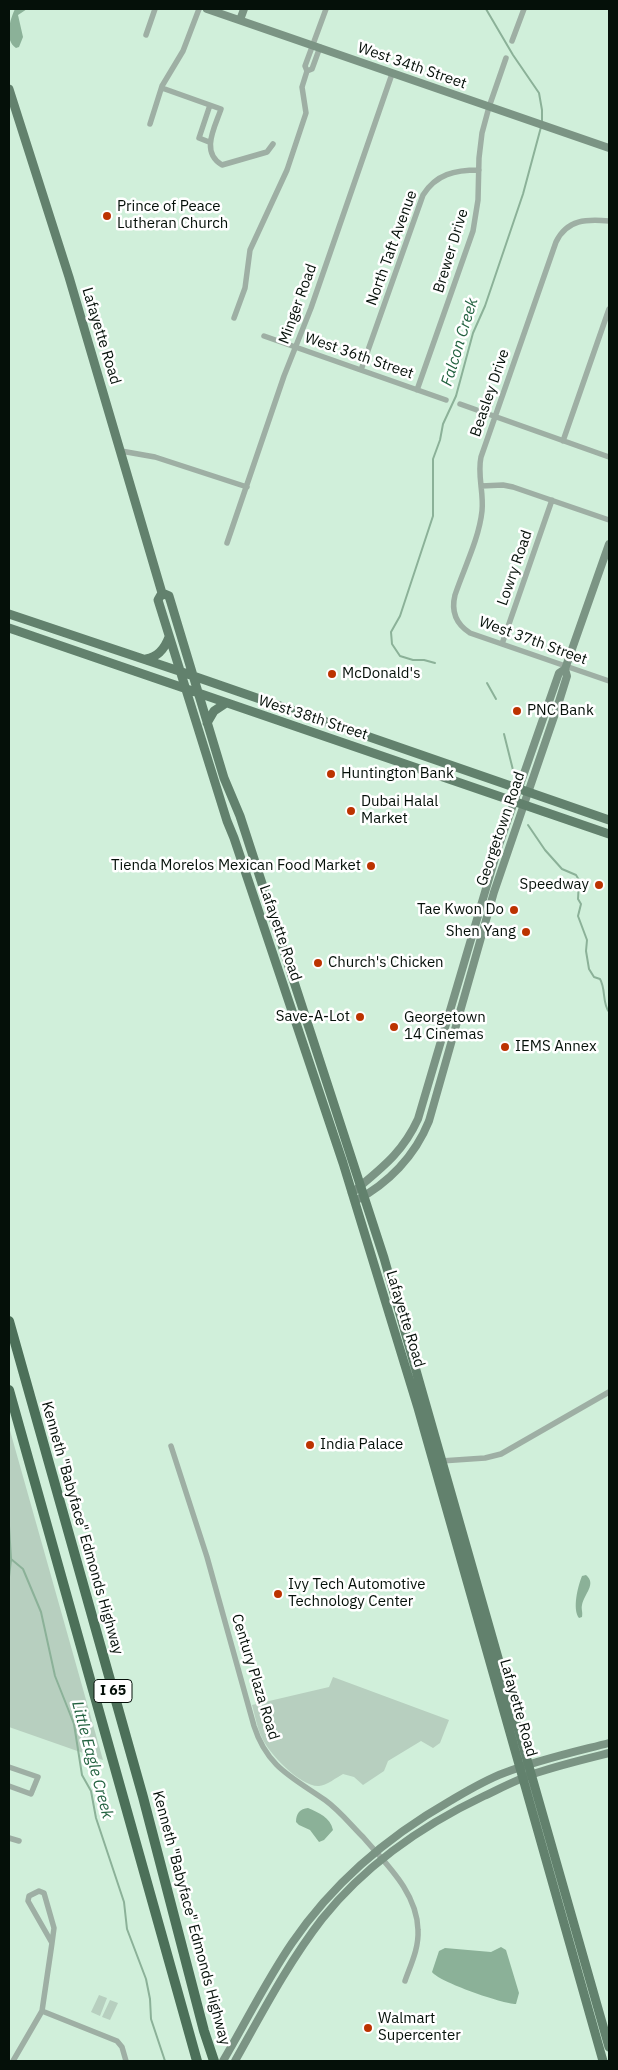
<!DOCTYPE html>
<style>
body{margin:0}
#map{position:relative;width:618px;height:2070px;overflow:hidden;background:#d0efda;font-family:"IBM Plex Sans",sans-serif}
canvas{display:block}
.frame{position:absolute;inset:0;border:10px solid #051009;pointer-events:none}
</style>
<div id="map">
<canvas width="618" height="2070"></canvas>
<div class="frame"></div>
</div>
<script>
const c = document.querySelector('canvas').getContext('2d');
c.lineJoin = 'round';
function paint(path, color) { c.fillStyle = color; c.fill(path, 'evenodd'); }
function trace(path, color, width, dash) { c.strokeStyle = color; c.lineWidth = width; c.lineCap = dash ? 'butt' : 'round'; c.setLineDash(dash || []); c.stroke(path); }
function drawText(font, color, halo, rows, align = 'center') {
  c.font = font + ' "IBM Plex Sans",sans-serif'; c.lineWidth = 5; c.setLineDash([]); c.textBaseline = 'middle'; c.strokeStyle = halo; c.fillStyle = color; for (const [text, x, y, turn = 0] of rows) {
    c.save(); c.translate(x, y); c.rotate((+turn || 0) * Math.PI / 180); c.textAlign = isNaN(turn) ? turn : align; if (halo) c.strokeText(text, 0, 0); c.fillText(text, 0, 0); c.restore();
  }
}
paint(new Path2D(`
 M9 1427 103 1760 9 1727Z
 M333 1677 449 1720 440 1743 433 1748 421 1741 388 1761 384 1771 363 1785 354 1777 343 1774C337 1777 326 1786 319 1786 300 1787 269 1753 262 1738 257 1728 255 1715 252 1705L329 1687Z
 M99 1995 107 1998 100 2016 91 2012Z
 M110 2000 118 2003 110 2020 102 2017Z`), '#b7cfbf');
paint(new Path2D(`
 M15 9H27L18 15 23 37 19 47 16 48C4 40 10 19 15 9Z
 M586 1575C597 1584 584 1594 582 1605 581 1609 583 1612 582 1617L579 1618C572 1609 578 1586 582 1576Z
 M308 1808C319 1813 330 1817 333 1830L324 1840 319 1842 310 1830 299 1825 296 1822C296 1813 300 1809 308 1808Z
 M501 1947 506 1950 519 1993 516 2004C503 2004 439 1982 432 1972L439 1951 445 1948 491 1952Z`), '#8bb198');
trace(new Path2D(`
 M486 9 513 55 539 93 542 110V122
 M435 663 424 660H413L400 656 392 644 391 632 400 616 433 516V459L440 440 443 424 456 396 473 333 485 306 523 194 541 127
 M487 683 496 699
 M504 734 513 770
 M528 825 545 850 562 869 576 875 579 880 578 899 581 904 578 916 587 940 586 951 589 969 594 977 600 979C606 989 602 1003 609 1012
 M9 1526 11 1559 23 1569 41 1612 55 1676 74 1724 82 1775 91 1791 96 1818 124 1902 127 1929 146 1979 150 1999 151 2019 165 2061
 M9 1577 11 1560`), '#8bb198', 2);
trace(new Path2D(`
 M146 35 155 9
 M512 41 524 9
 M320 47 312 69 307 71 305 66 326 9
 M162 88 221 109C215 127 200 152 222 165L267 152 273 144
 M150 124 162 86 183 51 199 9
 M209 142 199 138 210 105
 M609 221C587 219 567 219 556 242L481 457C477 475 484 492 482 511 479 539 464 568 455 595 451 611 456 624 470 633L609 681
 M234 318 245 288 250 250 287 170 306 113 302 87 307 71
 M264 336 446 400
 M361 370 423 195C436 174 455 170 479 170
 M417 390 473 231 478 200 479 158 482 133 489 107 506 58
 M460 404 609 457
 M563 441 609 309
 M121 451 155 457 247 487
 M481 486 503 485 513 487 609 520
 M227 543 284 376 311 308 392 74
 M502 644 552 500
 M171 1446 207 1557 254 1726C267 1767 292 1777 325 1800 339 1810 351 1825 363 1837 386 1864 417 1892 418 1930 419 1948 411 1964 405 1981
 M441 1461 485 1458 501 1454 609 1392
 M9 1767 38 1777 31 1794 9 1786
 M9 1838 19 1841
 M39 1891 44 1893 54 1928 52 1943 28 1901 29 1896Z
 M42 2011 117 2041 122 2047 126 2061
 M13 2061 42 2011 52 1943`), '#9eafa4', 5.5);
trace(new Path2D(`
 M207 9 609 148
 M240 20 244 9
 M352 1193C380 1169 402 1154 418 1119L498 848 559 673 565 669
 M355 1201C388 1184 415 1156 429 1121L494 892 557 708 567 676 565 669 609 544
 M223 2061C246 2022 266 1981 292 1943 333 1883 387 1837 450 1801 467 1791 485 1780 504 1773 538 1760 574 1752 609 1743
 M235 2061C262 2013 288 1963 322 1919 366 1864 421 1826 484 1796 501 1788 518 1779 536 1773 560 1765 585 1759 609 1753`), '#7b9484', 8);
trace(new Path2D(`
 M9 89 69 277 162 593
 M162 593 158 600 227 821 234 838 343 1163 418 1408 603 2061
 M162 593 169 596 224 778 240 816 384 1258 609 2047
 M9 614 179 671 609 820
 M9 628 609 834
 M146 659C158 657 165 648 169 637
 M207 723 214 711 226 703`), '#62816d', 9);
trace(new Path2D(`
 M9 1321 143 1797 204 2031 214 2061
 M9 1390 197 2061`), '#4c7059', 10);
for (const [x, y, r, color] of [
 [107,216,5,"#bc3300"],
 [332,674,5,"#bc3300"],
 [517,711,5,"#bc3300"],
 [331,774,5,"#bc3300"],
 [351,811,5,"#bc3300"],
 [371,866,5,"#bc3300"],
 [599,885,5,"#bc3300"],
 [514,910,5,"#bc3300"],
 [526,932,5,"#bc3300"],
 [318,963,5,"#bc3300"],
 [360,1017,5,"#bc3300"],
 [394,1027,5,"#bc3300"],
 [505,1047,5,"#bc3300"],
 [310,1445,5,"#bc3300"],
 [278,1594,5,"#bc3300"],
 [368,2028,5,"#bc3300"]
]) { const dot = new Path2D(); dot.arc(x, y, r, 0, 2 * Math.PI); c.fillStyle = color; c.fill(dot); trace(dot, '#fff', 2); }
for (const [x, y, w] of [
 [113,1691,38]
]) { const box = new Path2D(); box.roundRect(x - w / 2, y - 11.5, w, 23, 4); c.fillStyle = '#fff'; c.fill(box); trace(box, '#051009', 1); }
drawText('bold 14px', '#051009', null, [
 ["I 65",113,1691]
]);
drawText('15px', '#051009', '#fff', [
 ["West 34th Street",412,66,19],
 ["North Taft Avenue",392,248,-70],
 ["Brewer Drive",451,251,-73],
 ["Minger Road",298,304,-70],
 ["Lafayette Road",101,336,73],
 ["West 36th Street",359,356,19],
 ["Beasley Drive",490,393,-71],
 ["Lowry Road",515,568,-71],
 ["West 37th Street",533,641,20],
 ["West 38th Street",313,718,18],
 ["Georgetown Road",501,829,-71],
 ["Lafayette Road",280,933,71],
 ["Lafayette Road",405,1319,73],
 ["Kenneth \"Babyface\" Edmonds Highway",82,1528,74],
 ["Century Plaza Road",255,1677,73],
 ["Lafayette Road",518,1708,74],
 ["Kenneth \"Babyface\" Edmonds Highway",191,1918,75]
]);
drawText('15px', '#051009', '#fff', [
 ["Prince of Peace",117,207],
 ["Lutheran Church",117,224],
 ["McDonald's",342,674],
 ["PNC Bank",527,711],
 ["Huntington Bank",341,774],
 ["Dubai Halal",361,802],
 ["Market",361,819],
 ["Tienda Morelos Mexican Food Market",361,866,"right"],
 ["Speedway",589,885,"right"],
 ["Tae Kwon Do",504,910,"right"],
 ["Shen Yang",516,932,"right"],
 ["Church's Chicken",328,963],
 ["Save-A-Lot",350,1017,"right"],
 ["Georgetown",404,1018],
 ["14 Cinemas",404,1035],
 ["IEMS Annex",515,1047],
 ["India Palace",320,1445],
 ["Ivy Tech Automotive",288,1585],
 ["Technology Center",288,1602],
 ["Walmart",378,2019],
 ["Supercenter",378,2036]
], 'left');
drawText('italic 16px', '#236240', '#fff', [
 ["Falcon Creek",460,342,-73],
 ["Little Eagle Creek",92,1760,75]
]);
</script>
